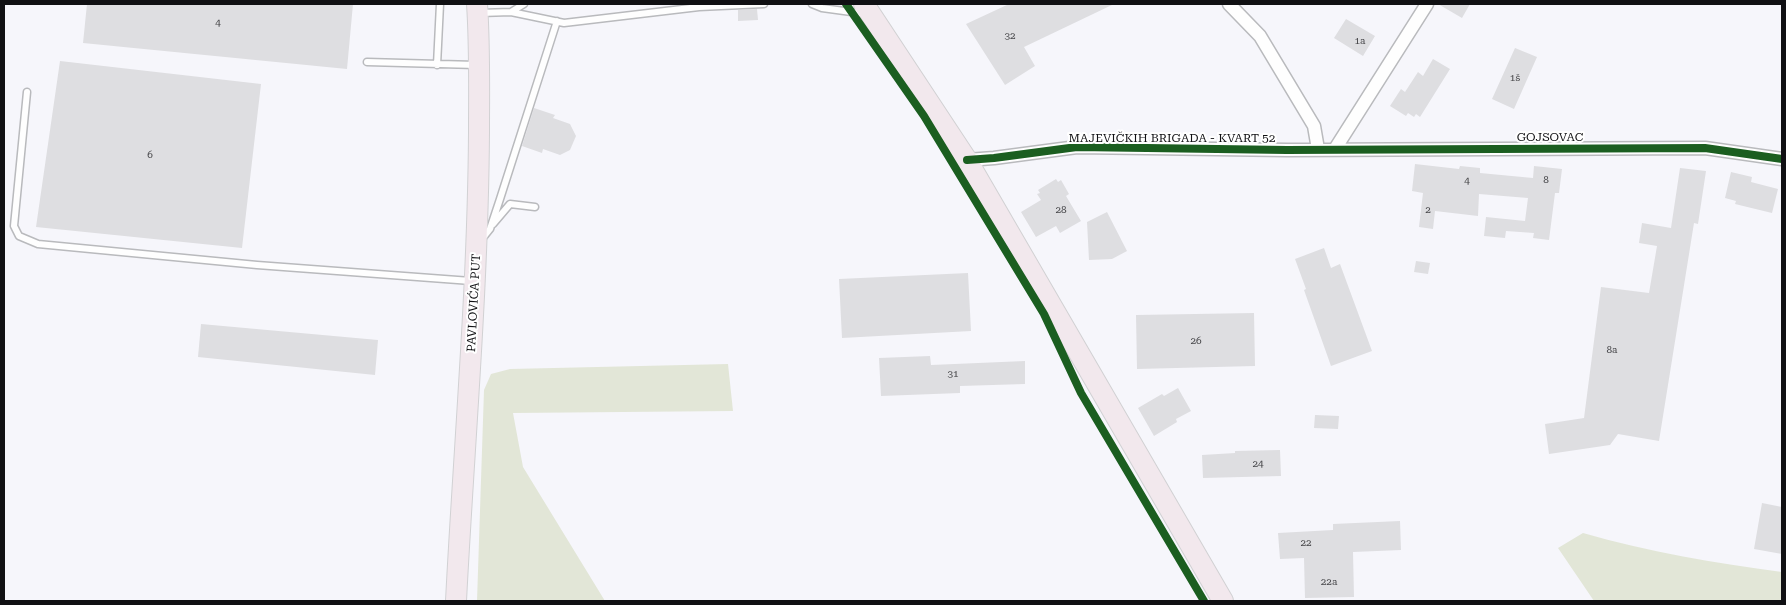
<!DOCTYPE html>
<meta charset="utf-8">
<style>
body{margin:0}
#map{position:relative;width:1786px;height:605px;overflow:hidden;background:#f6f6fb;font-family:"Roboto Serif",serif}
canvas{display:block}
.frame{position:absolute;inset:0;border:5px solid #101013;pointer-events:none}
</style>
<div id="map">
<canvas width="1786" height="605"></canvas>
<div class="frame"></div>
</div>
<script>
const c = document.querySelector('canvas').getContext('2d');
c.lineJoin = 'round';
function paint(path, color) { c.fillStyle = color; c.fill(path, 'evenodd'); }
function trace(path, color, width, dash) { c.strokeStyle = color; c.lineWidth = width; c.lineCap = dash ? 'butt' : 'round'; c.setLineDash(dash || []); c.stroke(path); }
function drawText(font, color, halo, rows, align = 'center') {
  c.font = font + ' "Roboto Serif",serif'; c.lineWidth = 4; c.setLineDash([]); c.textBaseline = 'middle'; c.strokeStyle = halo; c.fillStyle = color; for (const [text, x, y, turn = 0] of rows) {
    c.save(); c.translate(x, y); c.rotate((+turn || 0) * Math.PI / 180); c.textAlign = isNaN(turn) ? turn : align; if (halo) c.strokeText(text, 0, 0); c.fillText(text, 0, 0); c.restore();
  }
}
paint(new Path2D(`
 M728 364 733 411 513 413 523 467 605 601H477L484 390 491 374 510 369Z
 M1583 533C1648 552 1715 563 1782 572V601H1594L1558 548Z`), '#e2e6d7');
paint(new Path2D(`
 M87 4H353L347 69 83 43Z
 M1009 4H1114L1024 47 1035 66 1005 85 966 24Z
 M1438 4H1470L1462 18Z
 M757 9 758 20 738 21V10Z
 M1346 19 1375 36 1363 56 1334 38Z
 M1515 48 1537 57 1514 109 1492 99Z
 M1433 59 1450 69 1420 117 1416 114 1414 117 1408 113 1406 116 1390 106 1401 89 1405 92 1418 72 1423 76Z
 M60 61 261 84 242 248 36 227Z
 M534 108 555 115 553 118 570 124 576 136 570 150 560 155 543 149 542 153 522 146Z
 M1415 164 1459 169 1460 166 1480 168V173L1533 178 1534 166 1562 169 1559 193H1555L1549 240 1533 238 1534 233 1506 231 1505 238 1484 236 1486 217 1525 221 1528 198 1479 194 1478 216 1435 211 1433 229 1419 227 1423 193 1412 191Z
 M1680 168 1706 171 1698 224 1694 223 1659 441 1618 434 1610 445 1549 454 1545 424 1584 418 1601 287 1649 293 1657 246 1639 243 1642 223 1671 228Z
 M1731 172 1752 177 1751 182 1778 189 1772 213 1735 204 1736 201 1725 198Z
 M1056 179 1058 182 1061 180 1069 194 1066 196 1081 221 1060 233 1056 226 1036 237 1021 212 1041 200 1037 194 1040 193 1038 190Z
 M1107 212 1127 251 1112 259 1089 260 1087 222Z
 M1324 248 1331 268 1340 264 1372 351 1331 366 1304 290 1306 289 1295 259Z
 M1416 261 1430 263 1428 274 1414 272Z
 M968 273 971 331 842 338 839 279Z
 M1254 313 1255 366 1137 369 1136 315Z
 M201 324 378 340 375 375 198 357Z
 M930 356 931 365 1025 361V384L960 386V393L881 396 879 358Z
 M1178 388 1191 411 1176 419 1177 422 1154 436 1138 408 1162 394 1164 396Z
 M1315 415 1339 416 1338 429 1314 428Z
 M1280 450 1281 476 1203 478 1202 455 1235 453V451Z
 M1762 503 1782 507V554L1754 549Z
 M1400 521 1401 550 1353 552 1354 597 1305 598 1304 558 1280 559 1278 533 1333 530V524Z`), '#dedee1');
const lane = new Path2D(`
 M812 4 822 8 866 14
 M700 5 699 7 764 4
 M511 12 524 4
 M480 13 511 12 564 23 699 7
 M367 62 476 65
 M437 65 440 4
 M27 92 14 226 19 236 38 244 257 265 471 281
 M493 224 510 204 535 207
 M482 239 490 229 500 199 557 21`);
const street = new Path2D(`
 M1229 4 1260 36 1314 126 1318 149
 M1335 149 1427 4
 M967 160 994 158 1077 147 1287 150 1705 148 1782 159`);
const primary = new Path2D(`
 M864 4 967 160 1223 601
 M456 601C464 445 478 289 479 132 479 90 480 47 477 4`);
trace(lane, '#b9babd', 9);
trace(street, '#b9babd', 15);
trace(primary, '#d1d1d3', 22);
trace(lane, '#fefefe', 6);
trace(street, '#fefefe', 12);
trace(primary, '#f2e8ed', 20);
trace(new Path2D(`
 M846 4 924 116 1044 314 1081 393 1204 601
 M967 160 994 158 1077 147 1287 150 1705 148 1782 159`), '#1b5e20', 8);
drawText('10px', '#464649', null, [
 ["4",218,23],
 ["32",1010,36],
 ["1a",1360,41],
 ["1š",1515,78],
 ["6",150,155],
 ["8",1546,180],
 ["4",1467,181],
 ["28",1061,210],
 ["2",1428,210],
 ["26",1196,341],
 ["8a",1612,350],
 ["31",953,374],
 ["24",1258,464],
 ["22",1306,543],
 ["22a",1329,582]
]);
drawText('12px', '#101013', '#fff', [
 ["GOJSOVAC",1550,137],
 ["MAJEVIČKIH BRIGADA - KVART 52",1172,138],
 ["PAVLOVIĆA PUT",474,303,-87]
]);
</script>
